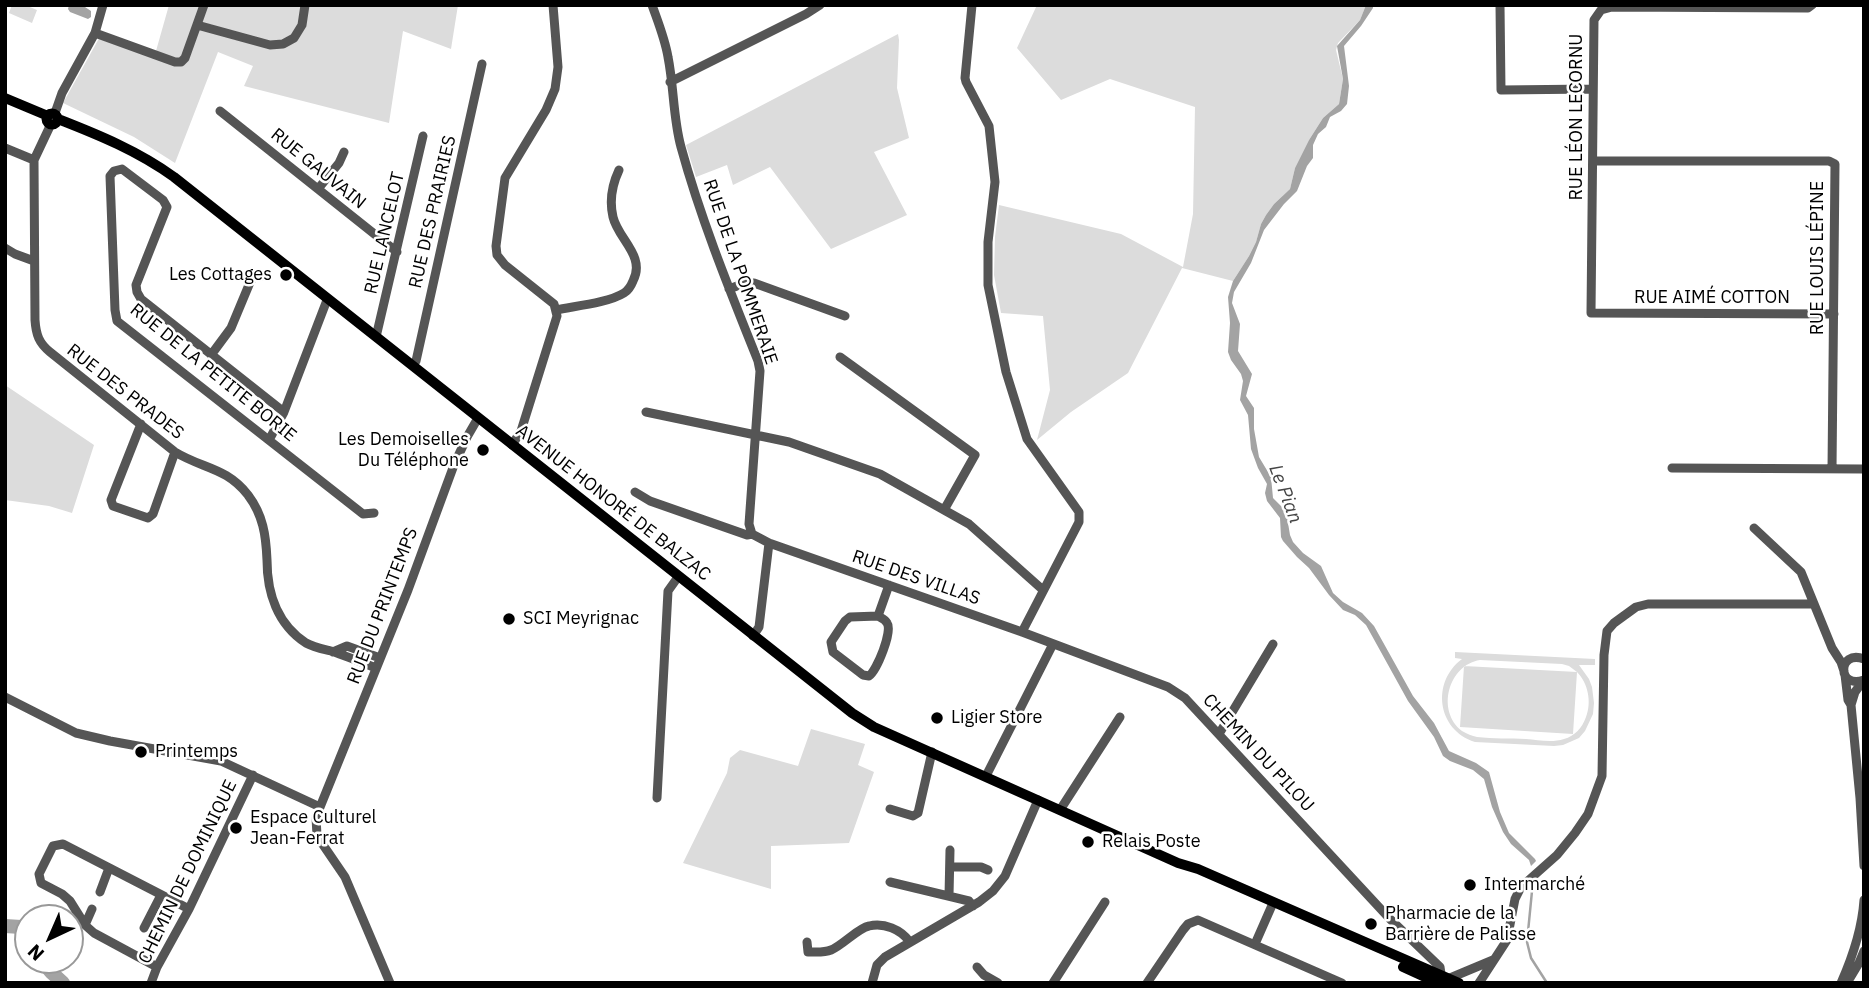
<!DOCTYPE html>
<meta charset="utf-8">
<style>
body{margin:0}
#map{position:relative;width:1869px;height:988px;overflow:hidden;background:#fff;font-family:"IBM Plex Sans",sans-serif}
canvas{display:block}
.frame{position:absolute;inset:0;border:7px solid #000;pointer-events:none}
.north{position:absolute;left:14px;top:904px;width:70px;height:70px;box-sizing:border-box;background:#fff;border:2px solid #999;border-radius:50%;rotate:224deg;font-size:19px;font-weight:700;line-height:28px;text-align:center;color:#000}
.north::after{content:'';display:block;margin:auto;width:24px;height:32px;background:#000;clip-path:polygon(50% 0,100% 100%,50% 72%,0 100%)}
</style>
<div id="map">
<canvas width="1869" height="988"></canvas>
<div class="frame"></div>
<div class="north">N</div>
</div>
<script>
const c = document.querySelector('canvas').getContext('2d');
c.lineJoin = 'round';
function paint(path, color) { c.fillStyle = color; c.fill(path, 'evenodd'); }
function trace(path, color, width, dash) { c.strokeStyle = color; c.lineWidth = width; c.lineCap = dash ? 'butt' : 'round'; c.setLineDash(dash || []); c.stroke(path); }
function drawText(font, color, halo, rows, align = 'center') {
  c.font = font + ' "IBM Plex Sans",sans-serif'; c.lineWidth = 5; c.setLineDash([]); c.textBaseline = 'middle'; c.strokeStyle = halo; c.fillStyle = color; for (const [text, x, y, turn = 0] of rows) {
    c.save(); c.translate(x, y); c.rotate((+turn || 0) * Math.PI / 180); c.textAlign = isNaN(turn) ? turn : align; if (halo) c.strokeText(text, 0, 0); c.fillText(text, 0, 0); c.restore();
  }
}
paint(new Path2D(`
 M12 5H25L37 10 32 23 9 13Z
 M169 5H458L451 49 403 31 389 123 244 86 253 66 218 52 175 163 134 137 63 103 102 33 156 51Z
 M1037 5H1366L1360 20 1338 43 1336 50 1343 79 1339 104 1323 118 1309 140 1295 168 1290 189 1274 204 1266 215 1261 224 1256 242 1249 256 1233 281 1182 268 1128 373 1071 412 1037 440 1050 390 1043 316 1001 313 994 275 995 237 999 205 1121 234 1183 267 1193 214 1195 107 1110 79 1061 100 1017 48Z
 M898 34 899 40 897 88 909 138 874 152 907 215 831 249 770 167 733 185 727 165 696 177 686 145Z
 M5 385 94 445 72 513 49 506 5 500Z
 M1455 652 1595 659V665H1579L1589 679 1592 687 1594 703 1593 714 1585 731 1579 738 1563 745 1554 746 1475 742C1437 730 1431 682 1462 659L1455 658ZM1480 660 1562 664 1569 666 1577 672 1464 666 1460 727 1573 734 1577 672C1588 683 1592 702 1586 717 1582 728 1575 736 1564 739 1552 743 1538 740 1526 739 1510 738 1493 739 1477 737 1472 736 1467 734 1462 731 1436 711 1448 665 1480 660Z
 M811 729 865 744 858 765 874 772 849 843 771 846V889L683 863 727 773 730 758 740 750 798 766Z`), '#dcdcdc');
paint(new Path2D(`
 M69 5H82L91 11V17L88 19 70 12 68 9Z
 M1366 5H1373V8L1361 26 1344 46 1349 86 1347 104 1341 111 1330 117 1326 127 1318 134 1313 145V158L1307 166 1297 191 1284 204 1264 230 1251 263 1234 292 1232 303 1240 324 1238 351 1252 374 1246 396 1254 408V429L1259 457 1271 477 1273 498 1286 511 1290 535 1293 542 1303 553 1321 566 1333 593 1343 602 1362 613 1374 626 1413 696 1434 723 1449 751 1476 763 1489 772 1500 812 1509 833 1535 859 1536 861 1531 866 1529 860 1511 844 1503 832 1492 807 1484 779 1473 770 1450 761 1443 756 1434 737 1408 701 1366 625 1355 615 1343 610 1329 595 1309 568 1297 557 1283 541 1281 537 1280 518 1267 501 1265 493 1267 484 1258 468 1251 449 1248 415 1240 400 1243 381 1241 374 1231 360 1228 352 1230 323 1228 297 1233 281 1249 256 1256 242 1261 224 1266 215 1274 204 1290 189 1295 168 1309 140 1323 118 1339 104 1343 79 1337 46 1360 20Z`), '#a3a3a3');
trace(new Path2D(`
 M1533 881 1527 942 1531 958 1547 983`), '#a3a3a3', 2.5);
trace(new Path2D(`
 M5 926 21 927 28 930
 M41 960 51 972 63 983`), '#a3a3a3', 14);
trace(new Path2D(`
 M652 5C658 22 665 39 668 57 674 87 673 118 681 147 701 220 730 291 758 361L760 371 749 524 752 534 769 543 1022 632 1168 687 1185 698 1390 919 1440 967 1441 974 1439 980
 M972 5 965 78 966 82 989 126 995 182 988 242V285L1006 372 1027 439 1079 512V522L1022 632
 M1500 5 1501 90 1593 89
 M1812 5 1808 8 1612 7 1601 10 1594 20 1591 313 1834 314
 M197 25 270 45 283 44 294 38 302 25 305 5
 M95 33 175 62H181L185 58 204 5
 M670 82 806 14 820 5
 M220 111 397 252
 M55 113 62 93 95 33 103 5
 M51 124 34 160 35 320C36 335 39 343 50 352L175 452C203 469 226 467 248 495 263 515 266 535 267 560 267 592 277 624 306 643 313 647 323 649 331 651 346 656 361 662 376 668
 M5 148 34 160
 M1593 161H1829L1835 164 1832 469
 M318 189 339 163 344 152
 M5 248 15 254 34 261
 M729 289 745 283H754L845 316
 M556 310C575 306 608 303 624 293 629 290 631 286 633 281 646 256 618 239 613 217 609 200 612 185 619 170
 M376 337 423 136
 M211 355 231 328 251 280 258 275 264 276
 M840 357 975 455 944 510
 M413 366 416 361 482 64
 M284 412 141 299 137 292 136 285 167 207 163 200 122 169 114 171 110 176 115 310 117 321 363 514 374 513
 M646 412 789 442 880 474 969 524 1043 590
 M141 424 111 500 113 506 148 518 153 514 175 452
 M269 440 284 412 327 300
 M512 445 521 431 557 316 554 304 505 265 497 255 496 246 505 178 546 110 555 89 558 67 553 5
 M1672 468 1864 469
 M635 492 650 501 747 535 752 534
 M1754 528 1801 572 1832 648 1841 662 1844 671
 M878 616C881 618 885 619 887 623 893 631 877 670 869 676L863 675 833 652 831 642 845 621 850 617Z
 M878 616 889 585
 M753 636 759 627 769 543
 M333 652 347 646 380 658
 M1864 659C1837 649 1837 690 1864 680
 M1845 675 1848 700 1851 705 1860 798 1864 866
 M5 697 76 733 110 741 221 761 320 807
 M1851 705 1855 692 1863 681
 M1219 734 1273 644
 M986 776 1053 644
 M657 798 668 591 678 577
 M890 809 913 816 918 813 932 752
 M1060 810 1120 717
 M950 867H981L988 870
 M890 882 969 901 973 906
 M100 892 109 868
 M949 896 950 850
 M85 925 92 909
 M144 928 161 895
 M807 942 808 952C816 952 824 953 831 950 843 945 858 928 869 926 884 922 901 930 909 941
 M1255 944 1273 903
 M157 967 94 933 85 925 70 901 62 894 41 883 39 874 53 846 63 844 189 909
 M977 967 984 975 998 983
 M1450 978 1493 960
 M151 983 157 967 189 909 253 775
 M390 983 345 877 317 836 316 817 408 590 454 465 467 437 478 418
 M872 983 877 965 885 957 979 902 993 891 1005 876 1038 800
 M1053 983 1105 902
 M1147 983 1183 930 1188 924 1198 920 1342 983
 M1479 983 1507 940 1515 899 1521 887 1557 855 1575 833 1588 814 1602 776 1604 655 1607 631 1614 623 1636 607 1648 604H1814
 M1841 983C1853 956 1862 930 1864 900
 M1847 983 1859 963 1864 951`), '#555', 9);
trace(new Path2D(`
 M5 98 48 116
 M46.5 119a5.5 5.5 0 1 1 11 0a5.5 5.5 0 1 1-11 0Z
 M58 119C99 135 138 151 174 177L852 713 874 727 1178 863 1198 869 1459 983
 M1403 967 1438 983`), '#000', 10);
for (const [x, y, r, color] of [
 [286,275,7,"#000"],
 [483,450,7,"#000"],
 [509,619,7,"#000"],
 [937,718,7,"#000"],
 [141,752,7,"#000"],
 [236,828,7,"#000"],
 [1088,842,7,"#000"],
 [1470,885,7,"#000"],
 [1371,924,7,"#000"]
]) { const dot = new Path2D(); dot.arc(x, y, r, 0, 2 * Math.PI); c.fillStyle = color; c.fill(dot); trace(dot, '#fff', 2.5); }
drawText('18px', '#000', '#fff', [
 ["RUE LÉON LECORNU",1577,117,-90],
 ["RUE GAUVAIN",318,169,39],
 ["RUE DES PRAIRIES",433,212,-77],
 ["RUE LANCELOT",385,233,-77],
 ["RUE LOUIS LÉPINE",1818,258,-90],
 ["RUE DE LA POMMERAIE",740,272,71],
 ["RUE AIMÉ COTTON",1712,298],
 ["RUE DE LA PETITE BORIE",213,373,39],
 ["RUE DES PRADES",125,392,38],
 ["AVENUE HONORÉ DE BALZAC",613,503,38],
 ["RUE DES VILLAS",916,578,19],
 ["RUE DU PRINTEMPS",383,606,-69],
 ["CHEMIN DU PILOU",1258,753,47],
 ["CHEMIN DE DOMINIQUE",188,872,-64]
]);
drawText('18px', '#000', '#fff', [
 ["Les Cottages",272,275,"right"],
 ["Les Demoiselles",469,440,"right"],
 ["Du Téléphone",469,461,"right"],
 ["SCI Meyrignac",523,619],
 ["Ligier Store",951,718],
 ["Printemps",155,752],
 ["Espace Culturel",250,818],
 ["Jean-Ferrat",250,839],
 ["Relais Poste",1102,842],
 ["Intermarché",1484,885],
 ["Pharmacie de la",1385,914],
 ["Barrière de Palisse",1385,935]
], 'left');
drawText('italic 19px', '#444', '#fff', [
 ["Le Pian",1285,494,69]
]);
</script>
